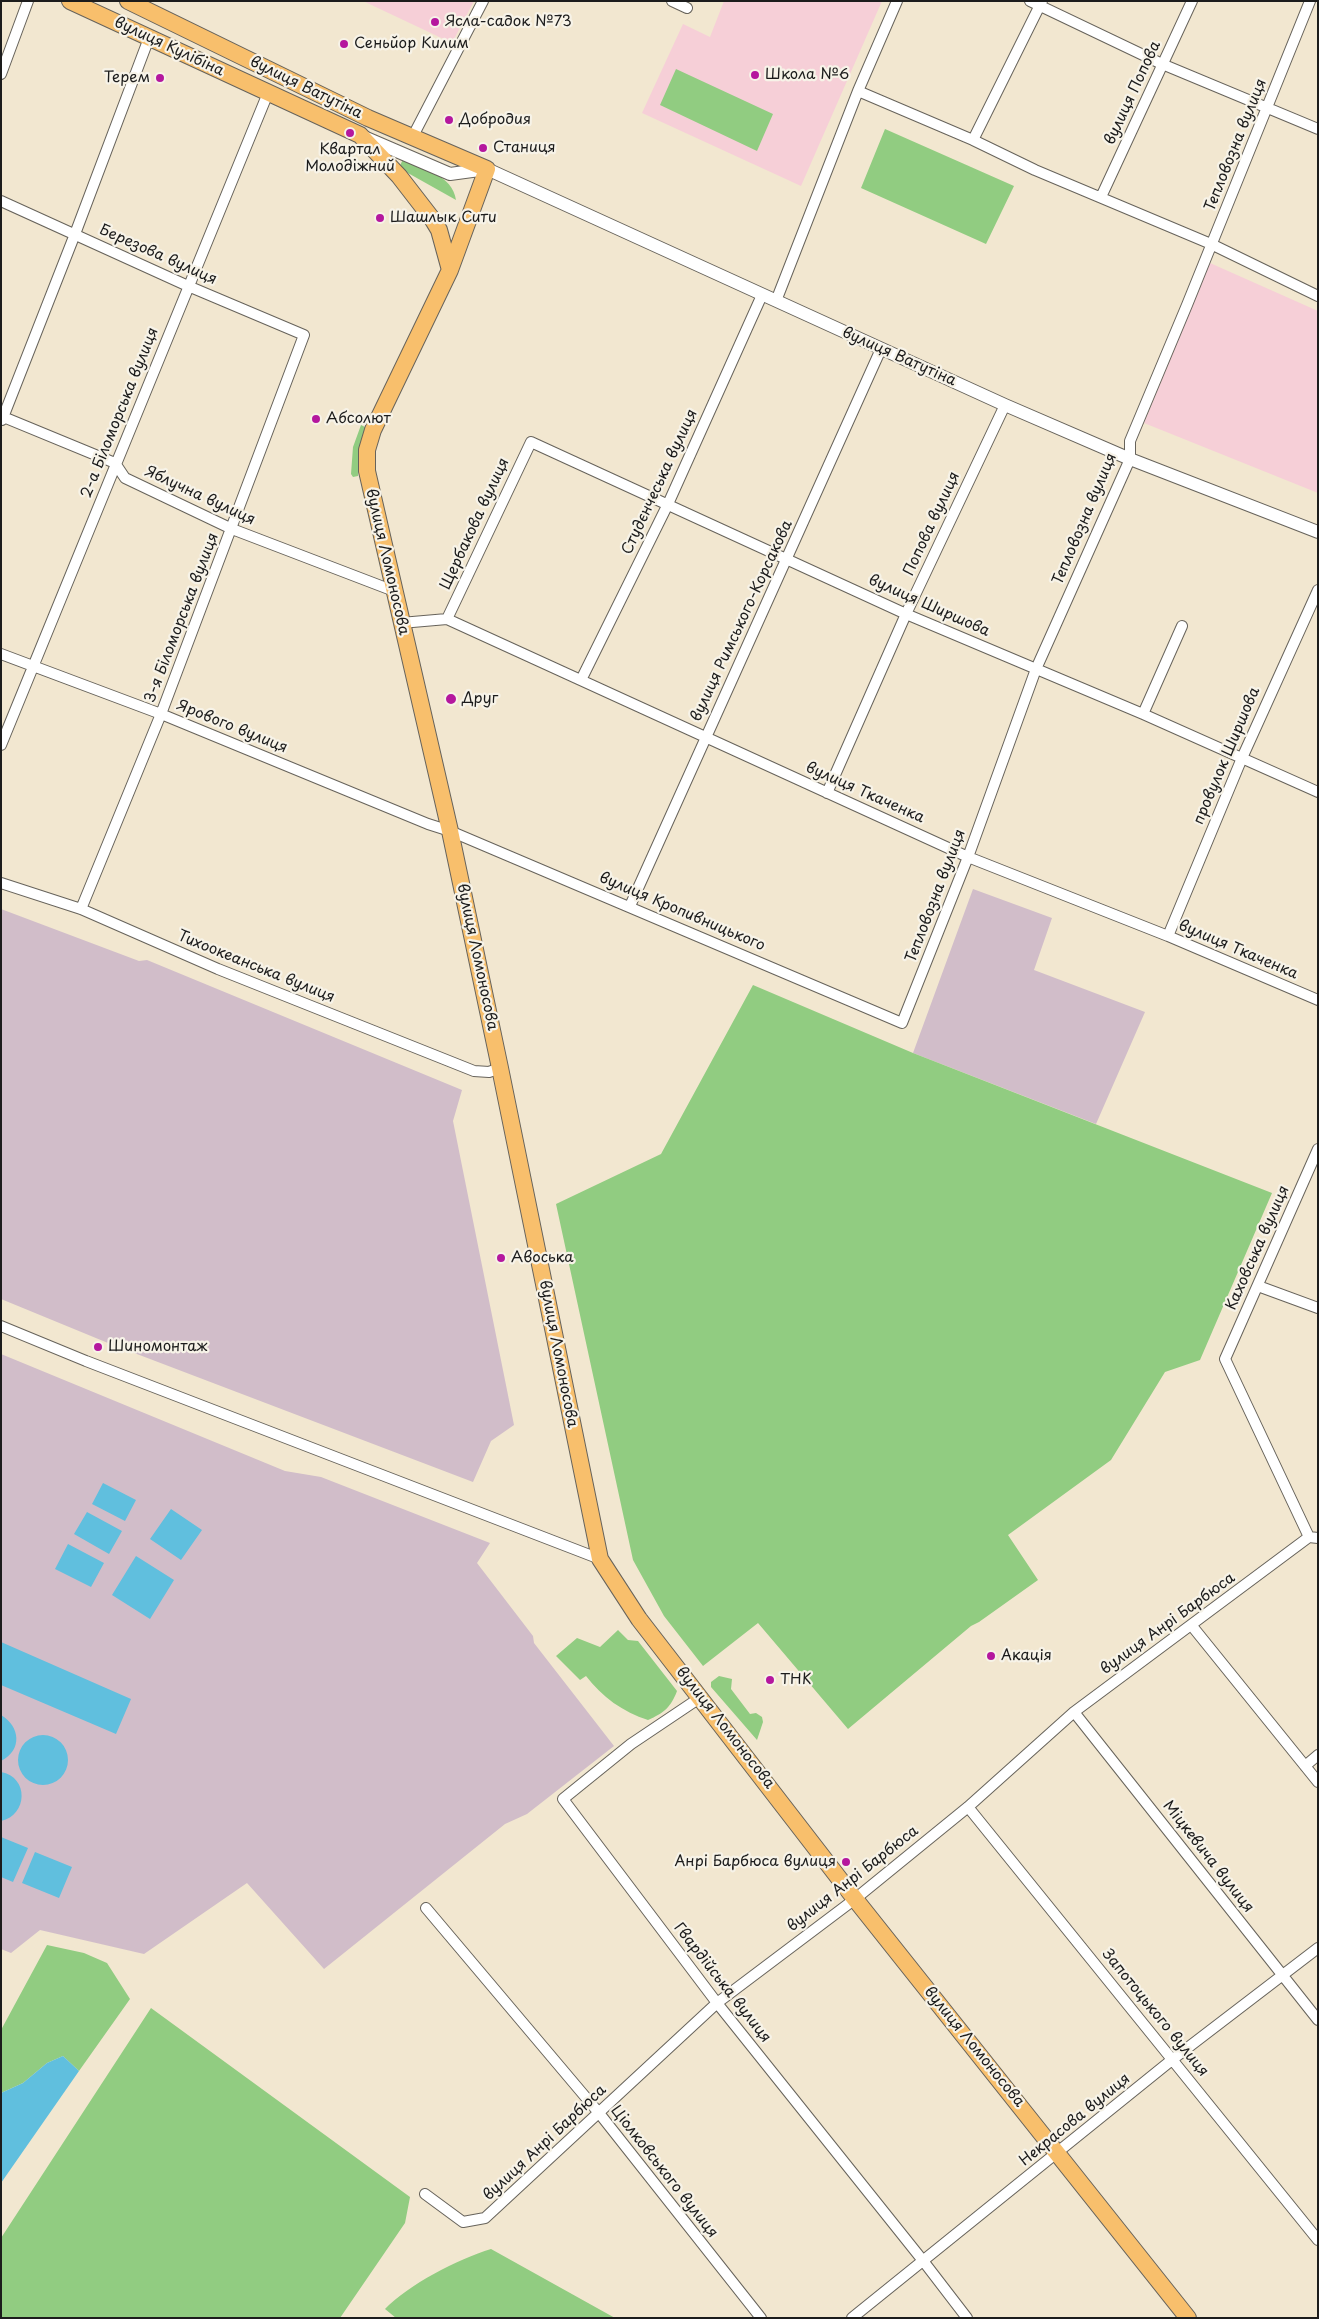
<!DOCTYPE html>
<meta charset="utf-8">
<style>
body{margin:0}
#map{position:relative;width:1319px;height:2319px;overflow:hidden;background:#f2e7d0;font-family:"Playpen Sans",sans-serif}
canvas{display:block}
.frame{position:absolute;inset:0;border:2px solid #1c1c1c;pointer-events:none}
</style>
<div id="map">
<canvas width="1319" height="2319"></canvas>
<div class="frame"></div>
</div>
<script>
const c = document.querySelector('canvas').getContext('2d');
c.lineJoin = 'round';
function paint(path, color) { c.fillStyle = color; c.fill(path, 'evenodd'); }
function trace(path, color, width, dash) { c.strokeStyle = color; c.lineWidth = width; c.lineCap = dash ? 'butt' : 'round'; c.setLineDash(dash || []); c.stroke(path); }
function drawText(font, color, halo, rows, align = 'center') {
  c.font = font + ' "Playpen Sans",sans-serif'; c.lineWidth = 4.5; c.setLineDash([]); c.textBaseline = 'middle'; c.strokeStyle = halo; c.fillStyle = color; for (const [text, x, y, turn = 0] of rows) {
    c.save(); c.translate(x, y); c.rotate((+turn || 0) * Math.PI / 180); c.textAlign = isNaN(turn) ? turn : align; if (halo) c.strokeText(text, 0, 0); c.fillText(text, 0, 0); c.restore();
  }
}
paint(new Path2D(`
 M363 1H474L452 43Z
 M724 1H882L801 186 642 113 683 24 710 37Z
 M1210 263 1318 311V493L1144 423Z`), '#f6cfd7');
paint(new Path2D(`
 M973 889 1052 918 1034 970 1145 1012 1096 1124 913 1053Z
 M1 909 139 961 147 960 462 1090 453 1121 514 1425 491 1441 473 1482 108 1343 1 1299Z
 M1 1354 285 1471 321 1477 490 1543 477 1563 533 1636 534 1643 614 1746 527 1814 505 1824 324 1969 247 1883 144 1954 40 1930 11 1953 1 1949Z`), '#d1bdc9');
paint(new Path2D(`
 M676 69 773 114 757 151 660 105Z
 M885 129 1014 186 986 244 861 188Z
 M403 159C421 168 453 175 456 200L399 168Z
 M361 425 367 428 359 450 358 476 353 477 351 474 353 447Z
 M753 985 913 1053 1272 1193 1200 1360 1165 1372 1111 1460 1008 1535 1038 1580 979 1622 971 1626 848 1729 758 1623 703 1666 664 1616 633 1560 556 1204 661 1154Z
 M618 1630 628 1640 638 1641 677 1691C671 1707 664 1713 648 1720 623 1712 602 1697 586 1676L580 1680 556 1656 577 1638 600 1647Z
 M719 1676 732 1679 731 1689 750 1714 756 1713 762 1717 763 1722 757 1740 711 1687V1682Z
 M47 1945 84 1953 107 1963 130 1999 79 2071 63 2056 47 2063 23 2083 1 2093V2030Z
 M151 2008 410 2197 405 2223 340 2318H1V2238Z
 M491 2249 615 2318H396L385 2309C408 2285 458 2259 491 2249Z`), '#91cc81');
paint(new Path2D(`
 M103 1483 136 1500 125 1521 92 1504Z
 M171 1509 202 1530 181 1560 150 1539Z
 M87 1512 122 1531 109 1554 74 1534Z
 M68 1544 104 1563 91 1587 55 1569Z
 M136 1556 174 1580 150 1619 112 1595Z
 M1 1642 131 1699 116 1734 1 1685Z
 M1 1715C20 1726 23 1750 1 1761Z
 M18 1760a25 25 0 1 1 50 0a25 25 0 1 1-50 0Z
 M1 1772C29 1777 28 1815 1 1821Z
 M1 1837 28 1848 13 1882 1 1877Z
 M35 1852 72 1867 59 1898 22 1883Z
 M63 2056 79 2071 1 2183V2093L23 2083 47 2063Z`), '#60bfde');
const minor = new Path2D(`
 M672 1 687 8
 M1030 1 1162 64 1318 129
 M1 74 28 1
 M858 91 973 140 1035 170 1211 244 1318 296
 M413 136 483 1
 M973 140 1042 1
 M1101 197 1192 1
 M1 201 188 286 304 335 161 714 81 909
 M776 301 858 91 897 1
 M1 416 115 463 125 478 232 529 394 591
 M2 420 75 234 149 38
 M447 619 531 442 906 614 1143 714 1318 792
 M401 623 447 619 968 857 1168 936 1318 1000
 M1 654 161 714 428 824 450 831 902 1023 968 857 1036 669 1130 459V441L1187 305 1310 1
 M581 680 668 504 762 295
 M1143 714 1182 626
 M1 745 268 93
 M827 793 906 614 1005 405
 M1 883 81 909 218 969 474 1071 489 1072 500 1068
 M630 906 881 349
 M1168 936 1242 758 1318 590
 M1318 1149 1225 1359 1309 1537 1318 1538
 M1258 1286 1318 1308
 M1 1326 86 1361 600 1559
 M1192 1626 1318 1782
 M701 1697 631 1744 563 1799 717 2003 924 2262 967 2318
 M1074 1712 1318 2020
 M1305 1766 1318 1755
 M968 1807 1318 2240
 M426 1908 599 2113 761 2318
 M425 2194 463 2222 485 2218 717 2003 855 1899 968 1807 1074 1712 1309 1537
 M852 2318 1173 2059 1318 1948`);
const tertiary = new Path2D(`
 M364 137 450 174 487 169 1005 405 1130 459 1318 532`);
const primary = new Path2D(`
 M70 1 360 135 399 176 433 220 439 230 450 270
 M128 1 368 118 487 169 450 270 373 430 367 450V471L450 831 500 1068 600 1559 639 1619 855 1899 1188 2318`);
trace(minor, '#67635b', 12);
trace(tertiary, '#67635b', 14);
trace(primary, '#67635b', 18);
trace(minor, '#fff', 10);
trace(tertiary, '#fff', 12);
trace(primary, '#f8bf6c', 16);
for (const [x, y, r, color] of [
 [435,22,5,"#b5179e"],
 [344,44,5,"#b5179e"],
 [755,75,5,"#b5179e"],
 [160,78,5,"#b5179e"],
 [449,120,5,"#b5179e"],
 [350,133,5,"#b5179e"],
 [483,148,5,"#b5179e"],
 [380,218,5,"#b5179e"],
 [316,419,5,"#b5179e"],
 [451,699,6,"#b5179e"],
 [501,1258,5,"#b5179e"],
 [98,1347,5,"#b5179e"],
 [991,1656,5,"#b5179e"],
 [770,1680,5,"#b5179e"],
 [846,1862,5,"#b5179e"]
]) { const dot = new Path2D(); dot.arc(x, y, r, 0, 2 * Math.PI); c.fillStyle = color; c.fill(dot); trace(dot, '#f7f3e8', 2); }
drawText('15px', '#1c1c1c', '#f7f3e8', [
 ["Ясла-садок №73",445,22],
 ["Сеньйор Килим",354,44],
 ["Школа №6",765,75],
 ["Терем",150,78,"right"],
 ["Добродия",459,120],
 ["Станиця",493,148],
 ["Квартал",350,150,"center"],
 ["Молодіжний",350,167,"center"],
 ["Шашлык Сити",390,218],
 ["Абсолют",326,419],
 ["Друг",462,699],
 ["Авоська",511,1258],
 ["Шиномонтаж",108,1347],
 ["Акація",1001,1656],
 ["ТНК",780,1680],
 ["Анрі Барбюса вулиця",836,1862,"right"]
], 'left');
drawText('15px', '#1c1c1c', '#f7f3e8', [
 ["вулиця Кулібіна",169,47,25],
 ["вулиця Ватутіна",306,88,26],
 ["вулиця Попова",1133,93,-65],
 ["Тепловозна вулиця",1236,145,-68],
 ["Березова вулиця",158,255,24],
 ["вулиця Ватутіна",899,357,24],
 ["2-а Біломорська вулиця",120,413,-68],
 ["Студєнчеська вулиця",660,482,-65],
 ["Яблучна вулиця",200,496,25],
 ["Тепловозна вулиця",1085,519,-67],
 ["Щербакова вулиця",475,524,-65],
 ["Попова вулиця",932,524,-65],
 ["вулиця Ломоносова",387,562,77],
 ["вулиця Ширшова",929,606,24],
 ["3-я Біломорська вулиця",182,618,-69],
 ["вулиця Римського-Корсакова",742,621,-65],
 ["Ярового вулиця",232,727,22],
 ["провулок Ширшова",1227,756,-67],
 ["вулиця Ткаченка",865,793,24],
 ["Тепловозна вулиця",936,896,-69],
 ["вулиця Кропивницького",682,912,23],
 ["вулиця Ткаченка",1238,950,23],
 ["вулиця Ломоносова",477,957,78],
 ["Тихоокеанська вулиця",256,967,22],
 ["Каховська вулиця",1258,1248,-66],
 ["вулиця Ломоносова",558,1354,79],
 ["вулиця Анрі Барбюса",1168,1624,-36],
 ["вулиця Ломоносова",725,1728,52],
 ["Міцкевича вулиця",1208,1857,52],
 ["вулиця Анрі Барбюса",853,1879,-38],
 ["Гвардійська вулиця",722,1983,52],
 ["Запотоцького вулиця",1155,2013,51],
 ["вулиця Ломоносова",974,2047,51],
 ["Некрасова вулиця",1075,2120,-39],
 ["вулиця Анрі Барбюса",545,2143,-43],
 ["Ціолковського вулиця",664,2172,52]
]);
</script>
